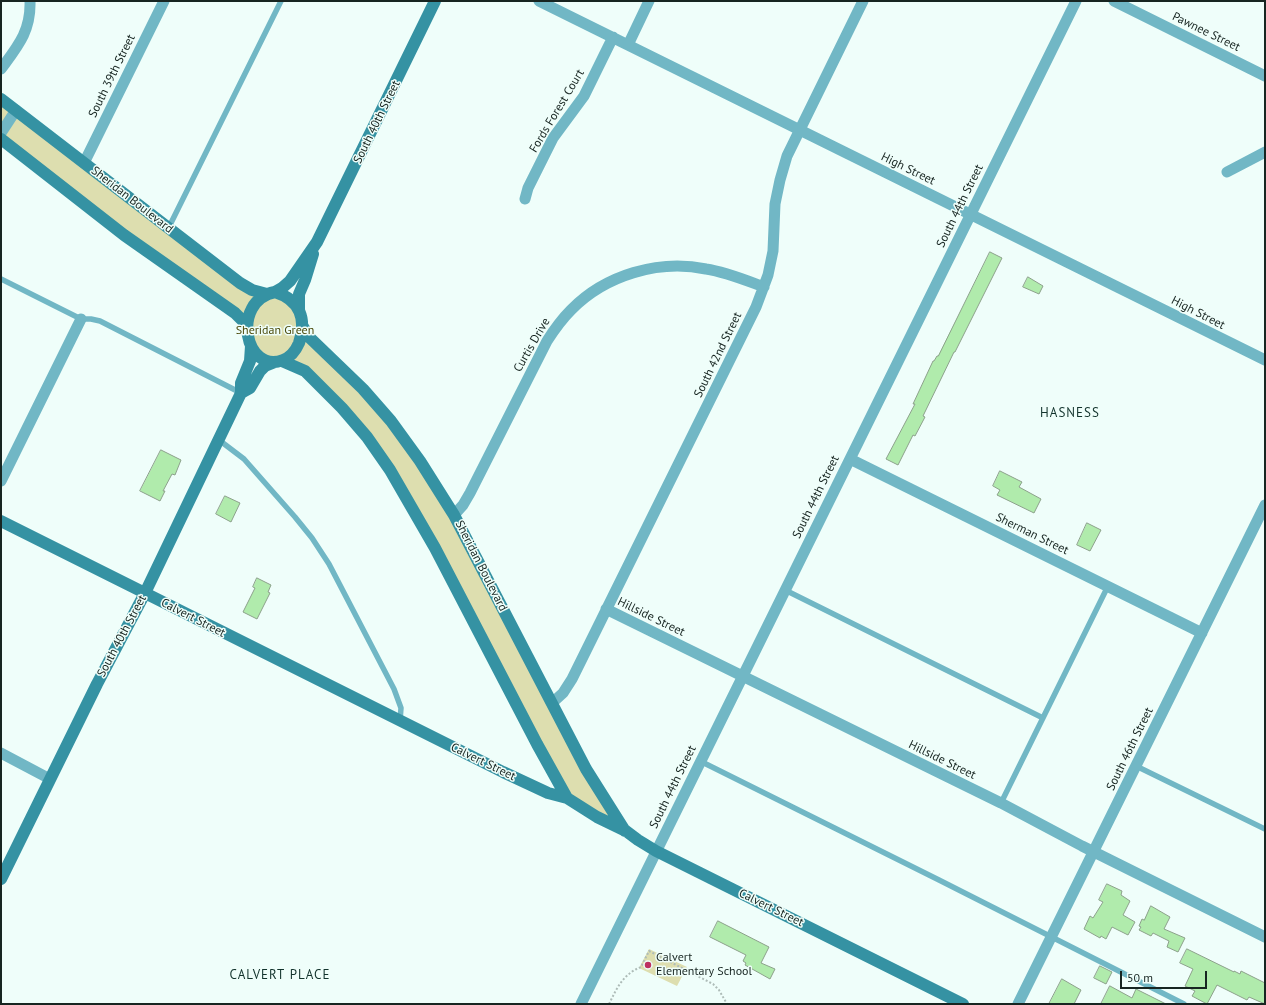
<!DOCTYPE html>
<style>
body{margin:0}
#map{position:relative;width:1266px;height:1005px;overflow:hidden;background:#effefa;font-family:"PT Sans",sans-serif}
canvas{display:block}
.frame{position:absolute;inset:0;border:2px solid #172521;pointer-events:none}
.scale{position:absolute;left:1120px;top:971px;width:87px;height:18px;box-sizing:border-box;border:2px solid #172521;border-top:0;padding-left:5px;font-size:12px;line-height:14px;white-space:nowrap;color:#172521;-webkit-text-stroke:3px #effefa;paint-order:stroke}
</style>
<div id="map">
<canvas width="1266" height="1005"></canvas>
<div class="frame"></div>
<div class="scale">50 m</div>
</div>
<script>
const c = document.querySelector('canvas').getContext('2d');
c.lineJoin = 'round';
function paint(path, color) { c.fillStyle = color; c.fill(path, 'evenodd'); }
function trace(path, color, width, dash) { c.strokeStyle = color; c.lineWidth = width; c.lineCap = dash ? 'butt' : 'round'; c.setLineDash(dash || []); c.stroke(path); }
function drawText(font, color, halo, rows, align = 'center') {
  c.font = font + ' "PT Sans",sans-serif'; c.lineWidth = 3; c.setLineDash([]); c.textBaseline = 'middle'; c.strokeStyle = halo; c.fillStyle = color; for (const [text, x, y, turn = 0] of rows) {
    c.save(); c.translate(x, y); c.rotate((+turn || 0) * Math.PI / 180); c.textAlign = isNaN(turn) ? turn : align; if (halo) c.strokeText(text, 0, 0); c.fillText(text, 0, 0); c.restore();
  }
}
paint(new Path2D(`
 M1 99 240 283 284 295 302 325 420 461 626 831 567 798 390 470 305 371 263 359 247 325 1 139Z
 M649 949 687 967 677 986 639 968Z`), '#dddeaf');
const building = new Path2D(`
 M990 252 1002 258 955 352H954L923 416 925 417 915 436 913 435 898 465 886 459 915 404H913L933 361H934L937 356H938Z
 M1028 277 1043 286 1039 294 1023 287Z
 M161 450 181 460 175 475 172 474 163 491H165L160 501 140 491Z
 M1000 471 1022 482 1019 487 1041 499 1034 513 997 495 1000 490 993 486Z
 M225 496 240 503 231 522 216 514Z
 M1087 523 1101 530 1090 551 1077 545Z
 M257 578 271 585 268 592 270 593 257 619 243 612 255 588 253 587Z
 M1107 884 1122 891 1121 895 1130 901 1123 915 1135 922 1128 935 1112 927 1106 939 1101 936 1100 938 1084 929 1090 916 1093 918 1103 902 1099 900Z
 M1151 906 1170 917 1164 929 1185 938 1178 952 1167 947 1169 941 1153 933 1151 936 1139 930 1141 927 1139 926 1142 919 1144 920Z
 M718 921 769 947 761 963 775 969 770 979 745 965 746 963 743 961 746 955 710 937Z
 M1187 949 1234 972V971L1240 974 1241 971 1265 983V1004L1249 997 1247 1000 1217 985 1207 1004 1192 996 1195 991 1185 986 1193 969 1180 963Z
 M1100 966 1112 972 1106 984 1094 978Z
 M1062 979 1081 990 1074 1004H1049Z
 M1110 986 1132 998 1136 989 1166 1004H1101Z`);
paint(building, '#b0ebac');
trace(building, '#8ca18b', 1);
trace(new Path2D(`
 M609 1004C617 988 623 974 641 967L649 951 713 984 719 990 727 1004`), '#aebcb8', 2, [2, 2]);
trace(new Path2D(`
 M168 229 281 1
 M1 279 81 319H91L100 321 241 393
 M219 440 244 459 295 517 312 538 329 564 394 689 401 708 400 721
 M785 590 1043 718
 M700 761 939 880 1184 1004
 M1136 766 1265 829
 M1001 803 1108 586`), '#71b7c5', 5.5);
trace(new Path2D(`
 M539 1 1265 360
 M1114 1 1265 76
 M628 45 649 1
 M1 69C18 46 31 31 30 1
 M1 133 16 110
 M84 163 164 1
 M1227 172 1265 152
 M525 199 528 188 553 138 584 96 613 37
 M850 459 1202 633
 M1 481 81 319
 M454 515 463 505 470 493 547 341C554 330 562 319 571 310 605 275 659 259 706 269 726 272 745 280 764 287
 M606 609 1001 803 1082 846 1265 937
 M552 703 563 693 572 679 756 307 768 275 773 251 775 204 780 180 787 156 863 1
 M1 753 50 779
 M581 1004 1076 1
 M1018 1004 1265 505`), '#71b7c5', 11);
trace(new Path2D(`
 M1 99 240 283 252 290 267 294
 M1 139 124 235 235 313 247 325
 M275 292 282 288 290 281 317 242 435 1
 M275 292C300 300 307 319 299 343 296 350 291 357 283 360 245 375 230 301 275 292Z
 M299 310V294L305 280 313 254
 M302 325 309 337 363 389 391 421 420 461 454 515 586 769 625 831
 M282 361 305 371 342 408 367 437 390 470 435 548 537 744 567 798
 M241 393 250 388 260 371 265 366 275 362
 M1 521 503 772 548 793 567 798 597 817 626 831 638 840 656 851 963 1004
 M1 879 97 684 145 593 241 393V383L250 361 251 346`), '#3592a3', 12);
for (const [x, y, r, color] of [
 [648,965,4,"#bd3061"]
]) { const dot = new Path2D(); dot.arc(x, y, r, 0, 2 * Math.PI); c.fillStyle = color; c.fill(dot); trace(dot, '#effefa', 1.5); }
drawText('12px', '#172521', '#effefa', [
 ["Pawnee Street",1206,32,26],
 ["South 39th Street",112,76,-64],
 ["Fords Forest Court",557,111,-59],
 ["South 40th Street",377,122,-64],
 ["High Street",908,169,26],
 ["Sheridan Boulevard",132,200,38],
 ["South 44th Street",960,206,-64],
 ["High Street",1198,313,27],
 ["Curtis Drive",532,345,-60],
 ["South 42nd Street",718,355,-64],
 ["South 44th Street",816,497,-64],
 ["Sherman Street",1032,534,26],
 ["Sheridan Boulevard",481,566,63],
 ["Hillside Street",651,617,26],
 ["Calvert Street",193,618,27],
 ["South 40th Street",122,636,-62],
 ["South 46th Street",1130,749,-64],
 ["Hillside Street",942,760,26],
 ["Calvert Street",483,762,26],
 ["South 44th Street",673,787,-64],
 ["Calvert Street",771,908,26]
]);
drawText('12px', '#4a4909', '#effefa', [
 ["Sheridan Green",275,331]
]);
drawText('12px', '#172521', '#effefa', [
 ["Calvert",656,958],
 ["Elementary School",656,972]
], 'left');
c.letterSpacing = '1px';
drawText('13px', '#12332c', '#effefa', [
 ["HASNESS",1070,413],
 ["CALVERT PLACE",280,975]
]);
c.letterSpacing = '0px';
</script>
